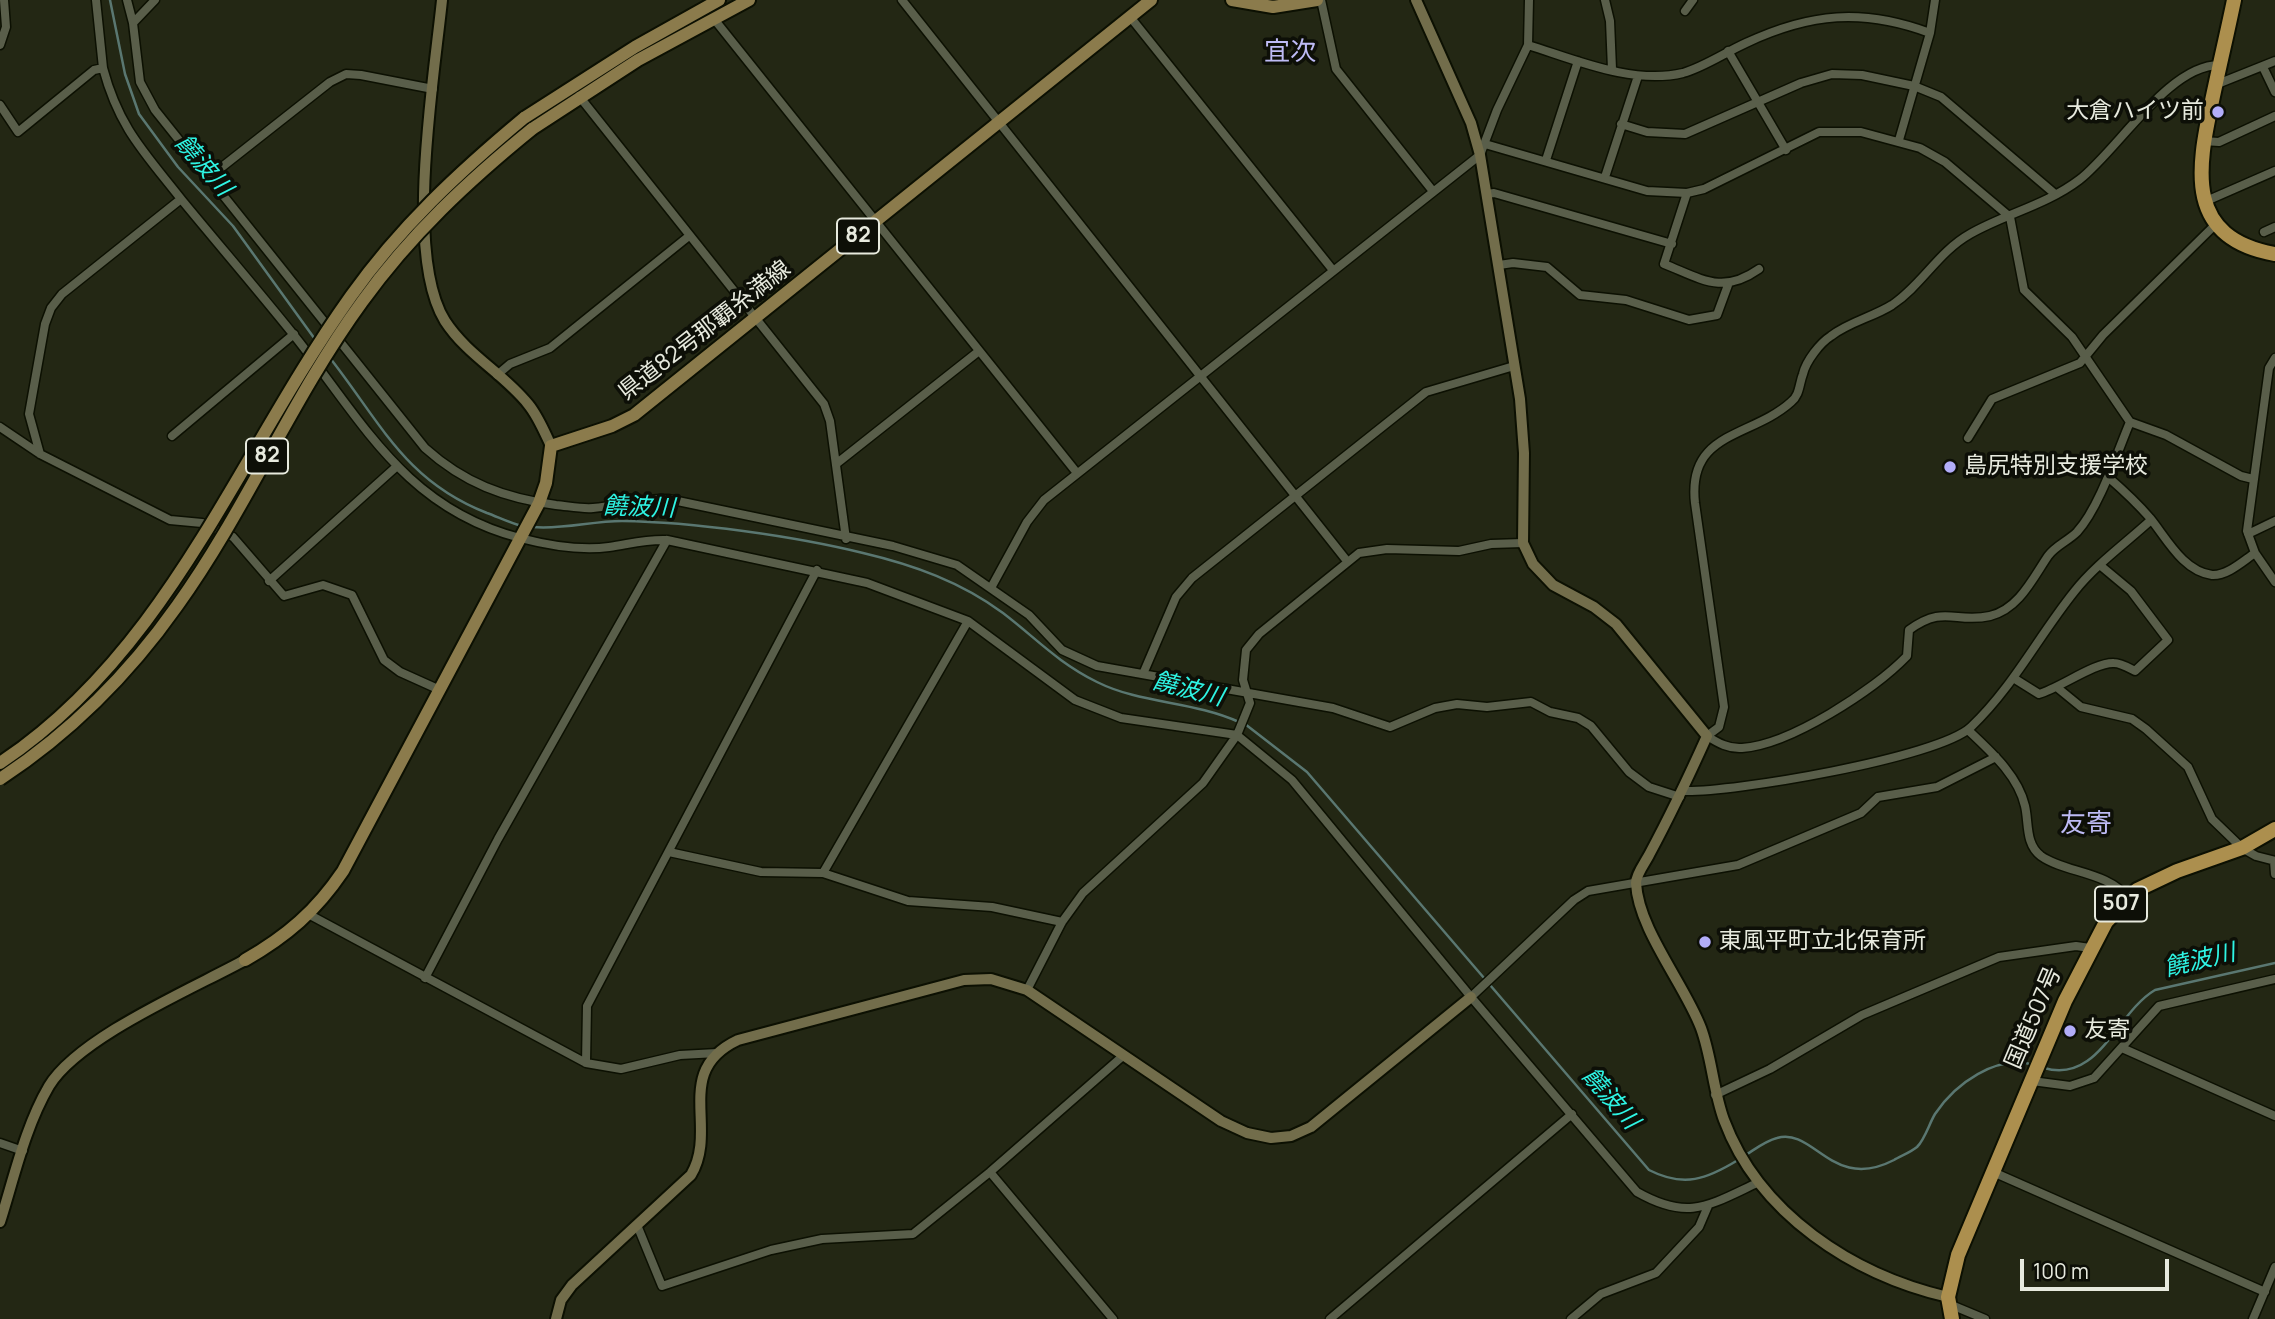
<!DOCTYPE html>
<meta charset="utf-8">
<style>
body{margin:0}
#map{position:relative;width:2275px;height:1319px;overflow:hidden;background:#232714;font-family:Manrope,sans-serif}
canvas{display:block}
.scale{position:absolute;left:2020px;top:1259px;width:149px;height:32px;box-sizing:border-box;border:4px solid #e7eade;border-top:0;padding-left:9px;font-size:21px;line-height:24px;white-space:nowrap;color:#e7eade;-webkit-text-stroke:5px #0d0f07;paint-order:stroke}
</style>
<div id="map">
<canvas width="2275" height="1319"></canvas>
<div class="scale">100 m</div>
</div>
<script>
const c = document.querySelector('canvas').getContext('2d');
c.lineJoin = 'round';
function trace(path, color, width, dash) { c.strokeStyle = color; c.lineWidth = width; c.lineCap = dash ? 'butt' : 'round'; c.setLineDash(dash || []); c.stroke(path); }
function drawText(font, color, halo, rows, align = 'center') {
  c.font = font + ' Manrope,"Noto Sans JP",sans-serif'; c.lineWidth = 7; c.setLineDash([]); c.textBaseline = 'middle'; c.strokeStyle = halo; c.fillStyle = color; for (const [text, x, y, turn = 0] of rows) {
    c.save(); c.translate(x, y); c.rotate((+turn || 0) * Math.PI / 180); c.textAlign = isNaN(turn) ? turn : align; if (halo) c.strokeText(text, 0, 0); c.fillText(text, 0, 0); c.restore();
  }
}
trace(new Path2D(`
 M110 0 125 74 139 114 178 167 233 226 317 342
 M330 358C381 423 405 481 487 513 498 517 510 523 522 526
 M532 527C563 530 591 521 622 521 693 522 794 536 863 553 914 565 961 582 1003 613 1037 639 1057 662 1097 682 1141 704 1193 701 1239 722
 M1245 724 1307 772 1649 1170C1684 1188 1707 1179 1738 1160
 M2044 1068C2099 1084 2116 1013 2155 990L2275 963
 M1744 1156C1754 1150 1765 1141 1777 1138 1814 1127 1832 1192 1894 1160 1901 1156 1911 1152 1917 1147 1925 1139 1929 1124 1935 1114 1955 1084 1996 1054 2034 1065`), '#5a7771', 2.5);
const street = new Path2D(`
 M96 0 103 68
 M127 0 133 23
 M155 0 133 23 140 82 155 110 425 448C464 483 504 498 556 505 568 506 581 509 593 508 619 506 642 498 668 499L893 546 957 565 1029 615 1062 650 1097 666 1333 708 1390 727 1435 708 1457 704 1487 707 1531 702 1550 712 1578 718 1591 726 1629 772 1649 787 1680 797
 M902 0 1347 561
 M1321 0 1336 69 1432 190
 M1605 0 1610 21 1612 69
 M1685 11 1693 0
 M1131 18 1332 269
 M714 19 1077 473
 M1930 33 1935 0
 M0 45 6 27 4 0
 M1528 45C1576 60 1633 85 1683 73 1704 67 1726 52 1746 43 1810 13 1863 8 1930 33L1899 140
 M1728 51 1786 150
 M2263 67 2275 92
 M2215 85 2275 61
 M579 96 824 404 830 421 846 539
 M0 105 18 132 94 70 103 68C119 128 144 152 181 199
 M1621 124 1647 132 1685 134 1801 83 1832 74 1862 75 1914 86 1941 97 2055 194
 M2203 141 2219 142 2275 116
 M1485 144 1647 191 1687 193 1704 189 1819 132H1861L1920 148 1945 162 2010 217 2024 290 2072 337 2130 422 2166 435 2241 476 2253 479
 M1546 160 1578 61
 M1605 177 1638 76
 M208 178 330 82 346 74 361 75 433 89
 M1687 193 1664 264C1702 279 1722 295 1759 269
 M1487 194 1494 193 1672 244
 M2204 202 2275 171
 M2264 232 2275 227
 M1499 265 1513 263 1547 267 1580 295 1626 300 1689 320 1717 315 1728 285
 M2275 358 2269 368 2247 531 2255 553 2275 582
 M497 375 510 364 550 348 689 236
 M2130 422C2117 453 2099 508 2077 532 2068 541 2055 546 2048 556 2033 578 2019 609 1990 616 1955 624 1945 604 1909 630L1907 656C1874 690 1790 745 1742 748 1729 749 1718 743 1707 736L1719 727 1724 707 1695 503C1687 431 1751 438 1791 402 1800 395 1799 384 1803 374 1806 361 1820 343 1831 336 1849 322 1873 317 1892 305 1922 285 1938 252 1970 234 2005 214 2046 205 2079 180 2117 151 2169 64 2220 65
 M0 427 40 454 170 520 202 523 233 537 284 596 323 585 352 595 384 660 400 672 440 690
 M172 436 294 334
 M1968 438 1992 399 2080 363 2103 335 2216 224
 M40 454 29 414 45 324 51 308 62 294 181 199C218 244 256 288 293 334 362 420 404 508 520 538 547 545 581 551 609 547 630 544 645 539 667 540L867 583 968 621 1075 700 1121 718 1237 735 1292 780 1471 997 1637 1192C1688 1221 1708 1206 1757 1183
 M836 464 979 351
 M2108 477C2123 490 2137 503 2150 518 2167 539 2183 571 2212 575 2227 576 2243 561 2255 553
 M2248 534 2275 521
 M269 581 396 467
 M992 586 1027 522 1044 500 1480 155 1497 110 1528 45 1529 0
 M1143 674 1176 597 1192 578 1426 392 1514 366
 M2015 679 2039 694C2060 688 2095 662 2114 663 2121 663 2129 668 2135 671L2168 640 2131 591 2101 566
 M2059 689 2081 707 2132 719 2146 729 2188 767 2212 819 2242 848 2256 856 2275 861
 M1968 730C1990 751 2018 775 2025 806 2029 823 2025 844 2041 856 2065 873 2107 871 2128 898
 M1682 791C1731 793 1938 758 1971 727 2013 687 2038 637 2074 592 2095 565 2126 543 2151 520
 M669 852 761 872 823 873 908 901 992 907 1062 922
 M2274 861 2275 874
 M823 873 968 621
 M310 915 586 1063 621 1069 680 1055 717 1053
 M425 978 498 839 667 540
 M1027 990 1062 922 1083 893 1203 783 1237 735 1250 703 1243 680 1246 650 1259 634 1359 553 1387 549 1459 551 1491 544 1523 543
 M1471 997 1574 900 1588 891 1738 865 1861 813 1878 797 1937 787 1996 757
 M2122 1048 2275 1116
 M586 1063 587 1006 817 570
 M2032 1081 2070 1086 2094 1078 2159 1006 2275 979
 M1715 1095 1770 1069 1862 1015 1999 957 2076 946 2090 948
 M0 1143 23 1151
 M990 1172 1113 1319
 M1993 1172 2265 1292
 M637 1225 662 1286 771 1250 822 1239 913 1234 990 1172 1124 1055
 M1949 1304 1985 1319
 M1330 1319 1572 1114
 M1571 1319 1601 1294 1656 1273 1699 1227 1708 1206
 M2253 1319 2275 1267`);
const secondary = new Path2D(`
 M442 0C434 79 404 255 445 321 467 355 503 373 528 404 538 416 544 431 551 446
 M1416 0 1471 123 1480 155 1520 399 1524 453 1523 543 1533 564 1553 585 1594 607 1616 624 1707 736C1689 776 1670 816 1649 855 1645 863 1636 874 1636 883 1638 929 1685 985 1701 1028 1712 1058 1713 1090 1724 1120 1759 1214 1853 1275 1948 1297
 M0 1222C14 1178 25 1127 49 1086 79 1037 192 989 245 960
 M556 1319 561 1300 572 1285 691 1175C719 1128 672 1071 738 1040L964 980 991 979 1027 990 1221 1121 1247 1133 1271 1138 1291 1136 1311 1127 1471 997`);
const primary = new Path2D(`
 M1232 0 1273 7 1317 0
 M524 118 635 47 719 0
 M532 129 638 60 749 0
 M245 960C287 936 316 911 343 871L539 503 546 483 551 446 612 426 634 415 1151 0`);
const highway = new Path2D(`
 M2234 0C2227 34 2219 67 2212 101 2197 170 2185 238 2275 254
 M1952 1319 1948 1297 1958 1255 2065 1001 2106 922 2137 890 2177 871 2242 848 2275 829`);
trace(street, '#0c1002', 11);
trace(secondary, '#0c1002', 14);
trace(primary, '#0c1002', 16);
trace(highway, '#0c1002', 18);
trace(street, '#595e4a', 8);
trace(secondary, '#726d4b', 10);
trace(primary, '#8b7b4c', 12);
trace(highway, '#ac8f4e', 14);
const primaryBridge = new Path2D(`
 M0 763C169 651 237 456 351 296 400 227 459 172 524 118
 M0 779C70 733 129 674 177 606 246 510 292 398 362 302 410 235 468 181 532 129`);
trace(primaryBridge, '#0c1002', 16, []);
trace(primaryBridge, '#8b7b4c', 12);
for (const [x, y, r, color] of [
 [2218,112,7,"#b2adf9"],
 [1950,467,7,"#b2adf9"],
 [1705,942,7,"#b2adf9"],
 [2070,1031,7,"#b2adf9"]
]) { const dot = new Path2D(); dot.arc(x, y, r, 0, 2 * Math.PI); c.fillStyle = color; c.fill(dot); trace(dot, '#0d0f07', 2.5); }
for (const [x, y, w] of [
 [858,236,42],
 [267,456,42],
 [2121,904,52]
]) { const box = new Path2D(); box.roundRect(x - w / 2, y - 17.5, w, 35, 5); c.fillStyle = '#0d0f07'; c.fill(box); trace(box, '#e7eade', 2); }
drawText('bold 21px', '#e7eade', null, [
 ["82",858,236],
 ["82",267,456],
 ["507",2121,904]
]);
drawText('23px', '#e7eade', '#0d0f07', [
 ["大倉ハイツ前",2204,112,"right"],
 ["島尻特別支援学校",1964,467],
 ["東風平町立北保育所",1719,942],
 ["友寄",2084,1031]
], 'left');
drawText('23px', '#e7eade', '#0d0f07', [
 ["県道82号那覇糸満線",705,331,-38],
 ["国道507号",2034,1018,-67]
]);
drawText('italic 24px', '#2ef4e4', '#0d0f07', [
 ["饒波川",203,166,49],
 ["饒波川",639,508,2],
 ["饒波川",1188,690,14],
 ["饒波川",2200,961,-13],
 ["饒波川",1610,1099,49]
]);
drawText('26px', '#bebbf5', '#0d0f07', [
 ["宜次",1290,53],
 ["友寄",2086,825]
]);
</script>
